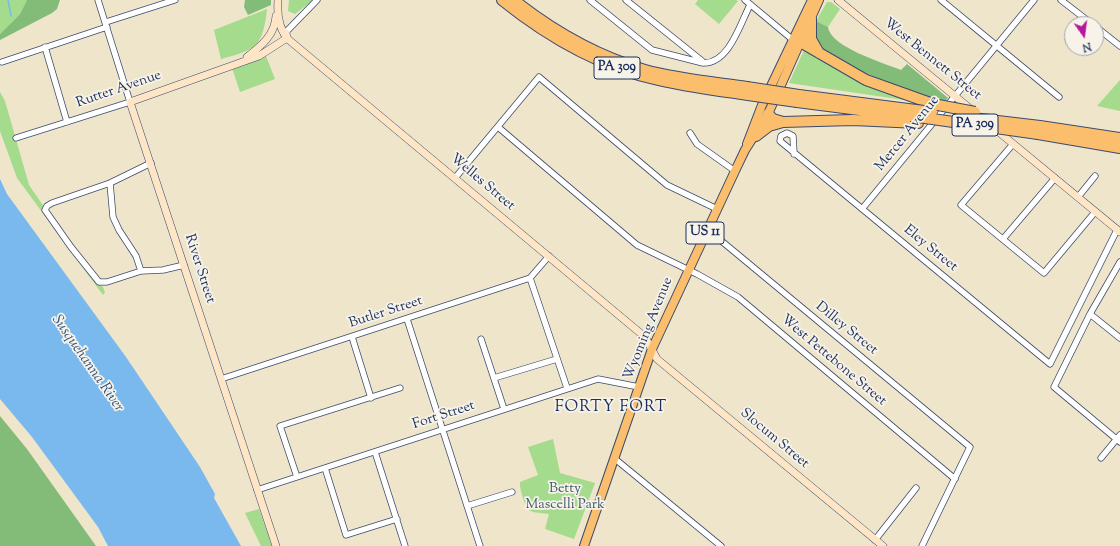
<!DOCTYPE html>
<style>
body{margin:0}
#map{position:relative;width:1120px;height:546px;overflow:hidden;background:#efe5ca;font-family:"Sorts Mill Goudy",serif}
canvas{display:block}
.north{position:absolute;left:1064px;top:16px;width:40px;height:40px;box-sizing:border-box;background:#f7f3e8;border:1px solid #9fa5b1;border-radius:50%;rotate:166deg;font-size:11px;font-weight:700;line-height:16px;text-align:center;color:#1b2f5e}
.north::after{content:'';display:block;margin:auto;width:14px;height:18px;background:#b5179e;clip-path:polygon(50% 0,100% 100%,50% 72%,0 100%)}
</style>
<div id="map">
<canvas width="1120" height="546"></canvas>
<div class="north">N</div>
</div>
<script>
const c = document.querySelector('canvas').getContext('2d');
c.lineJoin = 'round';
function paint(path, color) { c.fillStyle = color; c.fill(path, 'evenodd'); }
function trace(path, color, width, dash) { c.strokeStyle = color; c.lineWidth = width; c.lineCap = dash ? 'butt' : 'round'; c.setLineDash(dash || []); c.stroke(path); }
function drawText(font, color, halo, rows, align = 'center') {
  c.font = font + ' "Sorts Mill Goudy",serif'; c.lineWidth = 3.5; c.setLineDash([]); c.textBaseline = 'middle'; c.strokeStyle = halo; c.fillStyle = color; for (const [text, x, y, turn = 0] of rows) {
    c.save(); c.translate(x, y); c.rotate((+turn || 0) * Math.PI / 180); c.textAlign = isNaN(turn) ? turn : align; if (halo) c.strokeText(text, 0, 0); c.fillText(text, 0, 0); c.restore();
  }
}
paint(new Path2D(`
 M0 0H27L20 14 0 34Z
 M289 0H313L295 14 288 11Z
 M698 0H736L738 1 719 24 695 4Z
 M827 2H831L840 9 828 27 816 21Z
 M267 9C263 46 256 50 221 59L214 30Z
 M805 48 900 96 904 100 789 83Z
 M266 56 275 79 240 92 232 68Z
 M1120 80V111L1097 106Z
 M0 92 5 101 29 185 95 281 103 287 105 292 103 295 17 178 0 131Z
 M553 439 560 473 595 483 574 539 545 529 549 514C544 513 534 513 531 511 525 509 519 487 520 482L538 475 528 447Z
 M259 509 272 546H261L245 513Z`), '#a4db8d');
paint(new Path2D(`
 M27 0H60L57 9 52 13 0 40V34L20 14Z
 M245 0H271V5L248 15 244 7Z
 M816 21 828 27C830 47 884 63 901 70L907 64 948 98 944 102C921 94 829 64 818 45 814 38 815 29 816 21Z
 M0 416 27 449 96 546H0Z`), '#83bb78');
paint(new Path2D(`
 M0 179 7 194 126 357 200 467 215 494 214 498 241 546H108L98 527 32 437 0 399Z`), '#7ab9ee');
trace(new Path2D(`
 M8 0 11 16`), '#7ab9ee', 1.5);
const street = new Path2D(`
 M590 0 652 50 703 63C729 64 740 24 750 5
 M626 0 702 61
 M745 0 793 40
 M941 0 1059 97
 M1061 0 1092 24
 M106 22 175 0
 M1096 27 1120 46
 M284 34 317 0
 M45 47 67 122
 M2 62 107 27
 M498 127 637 245 697 274 738 297 955 479
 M690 133 697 144 735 171
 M16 138 130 102 98 0
 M1013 144 961 205 1044 273 1095 212
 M794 154 793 136 787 133 781 136 780 141 1050 364 1117 230
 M151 163 110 183 52 203 47 206 45 210 71 247 99 282H107L141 271 163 270 184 265
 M455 178 539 77 667 185 717 209
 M110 183 113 217 119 230 136 256 141 271
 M1078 197 1095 176
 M862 209 1034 0
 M707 229 970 447 922 546
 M1003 239 1055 178
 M1120 262 1090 314 1054 387 1120 442
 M530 278 567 388
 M1090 314 1120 338
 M407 319 480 546
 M352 337 371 398
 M481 339 504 409
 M494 378 557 359
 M221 379 530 278 549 256
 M375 452 405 546
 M614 458 721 546
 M1101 458 1120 435
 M325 468 346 535 397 519
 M297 477 280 426 400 388
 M257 490 598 379 639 387
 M467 506 512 492
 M875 540 916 488`);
const secondary = new Path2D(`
 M278 0C277 14 278 29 289 40L645 337 657 359 883 546
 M838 0 973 111
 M247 57C261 46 275 35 276 16
 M994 128 1120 232
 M276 546 130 102 259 56 287 38 286 33`);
const primary = new Path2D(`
 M747 144 762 105 812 0
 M584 546 652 349 735 171 745 150 768 114 819 0`);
const highway = new Path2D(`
 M502 0C548 37 601 67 658 80 688 87 718 91 748 95
 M514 0C553 31 597 56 645 70 678 79 713 82 747 87
 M811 19V39L819 53
 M802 43 866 80 933 104
 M799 95 916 110
 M797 102 906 116
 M768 114 773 119 783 122 853 120 918 123
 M1040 126 1120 138
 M1038 134 1120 148
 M756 136 769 126 783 122`);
trace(street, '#3b4a6e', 7);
trace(secondary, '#3b4a6e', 8);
trace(primary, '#3b4a6e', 10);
trace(highway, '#3b4a6e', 12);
trace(street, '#fff', 5.5);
trace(secondary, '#fde5c5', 7);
trace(primary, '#fabe6d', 8);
trace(highway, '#fabe6d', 10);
const highwayBridge = new Path2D(`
 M747 87 799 95
 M748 95 797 102
 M933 104 975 112
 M916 110 932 112
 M911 116 1038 134
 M964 117 1040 126`);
trace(highwayBridge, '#3b4a6e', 12, []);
trace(highwayBridge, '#fabe6d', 10);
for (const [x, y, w] of [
 [617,68,46],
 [975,125,46],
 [705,233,38]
]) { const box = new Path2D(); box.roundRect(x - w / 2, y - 11, w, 22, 3); c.fillStyle = '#f7f3e8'; c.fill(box); trace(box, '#1b2f5e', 1); }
drawText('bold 13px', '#1b2f5e', null, [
 ["PA 309",617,68],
 ["PA 309",975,125],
 ["US 11",705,233]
]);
drawText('14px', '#1b2f5e', '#f7f3e8', [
 ["West Bennett Street",932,60,39],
 ["Rutter Avenue",119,90,-19],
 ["Mercer Avenue",908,134,-51],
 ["Welles Street",482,183,40],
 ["Eley Street",930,249,39],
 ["River Street",199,269,72],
 ["Butler Street",386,313,-18],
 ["Wyoming Avenue",649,329,-68],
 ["Dilley Street",846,329,39],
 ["West Pettebone Street",833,361,40],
 ["Fort Street",444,416,-18],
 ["Slocum Street",774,439,40]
]);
drawText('14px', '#3d5a6a', '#f7f3e8', [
 ["Betty",565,490],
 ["Mascelli Park",565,506]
]);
drawText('italic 15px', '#335282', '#f7f3e8', [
 ["Susquehanna River",87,364,55]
]);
c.letterSpacing = '1px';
drawText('16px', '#1b2f5e', '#f7f3e8', [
 ["FORTY FORT",611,408]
]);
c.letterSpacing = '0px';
</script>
